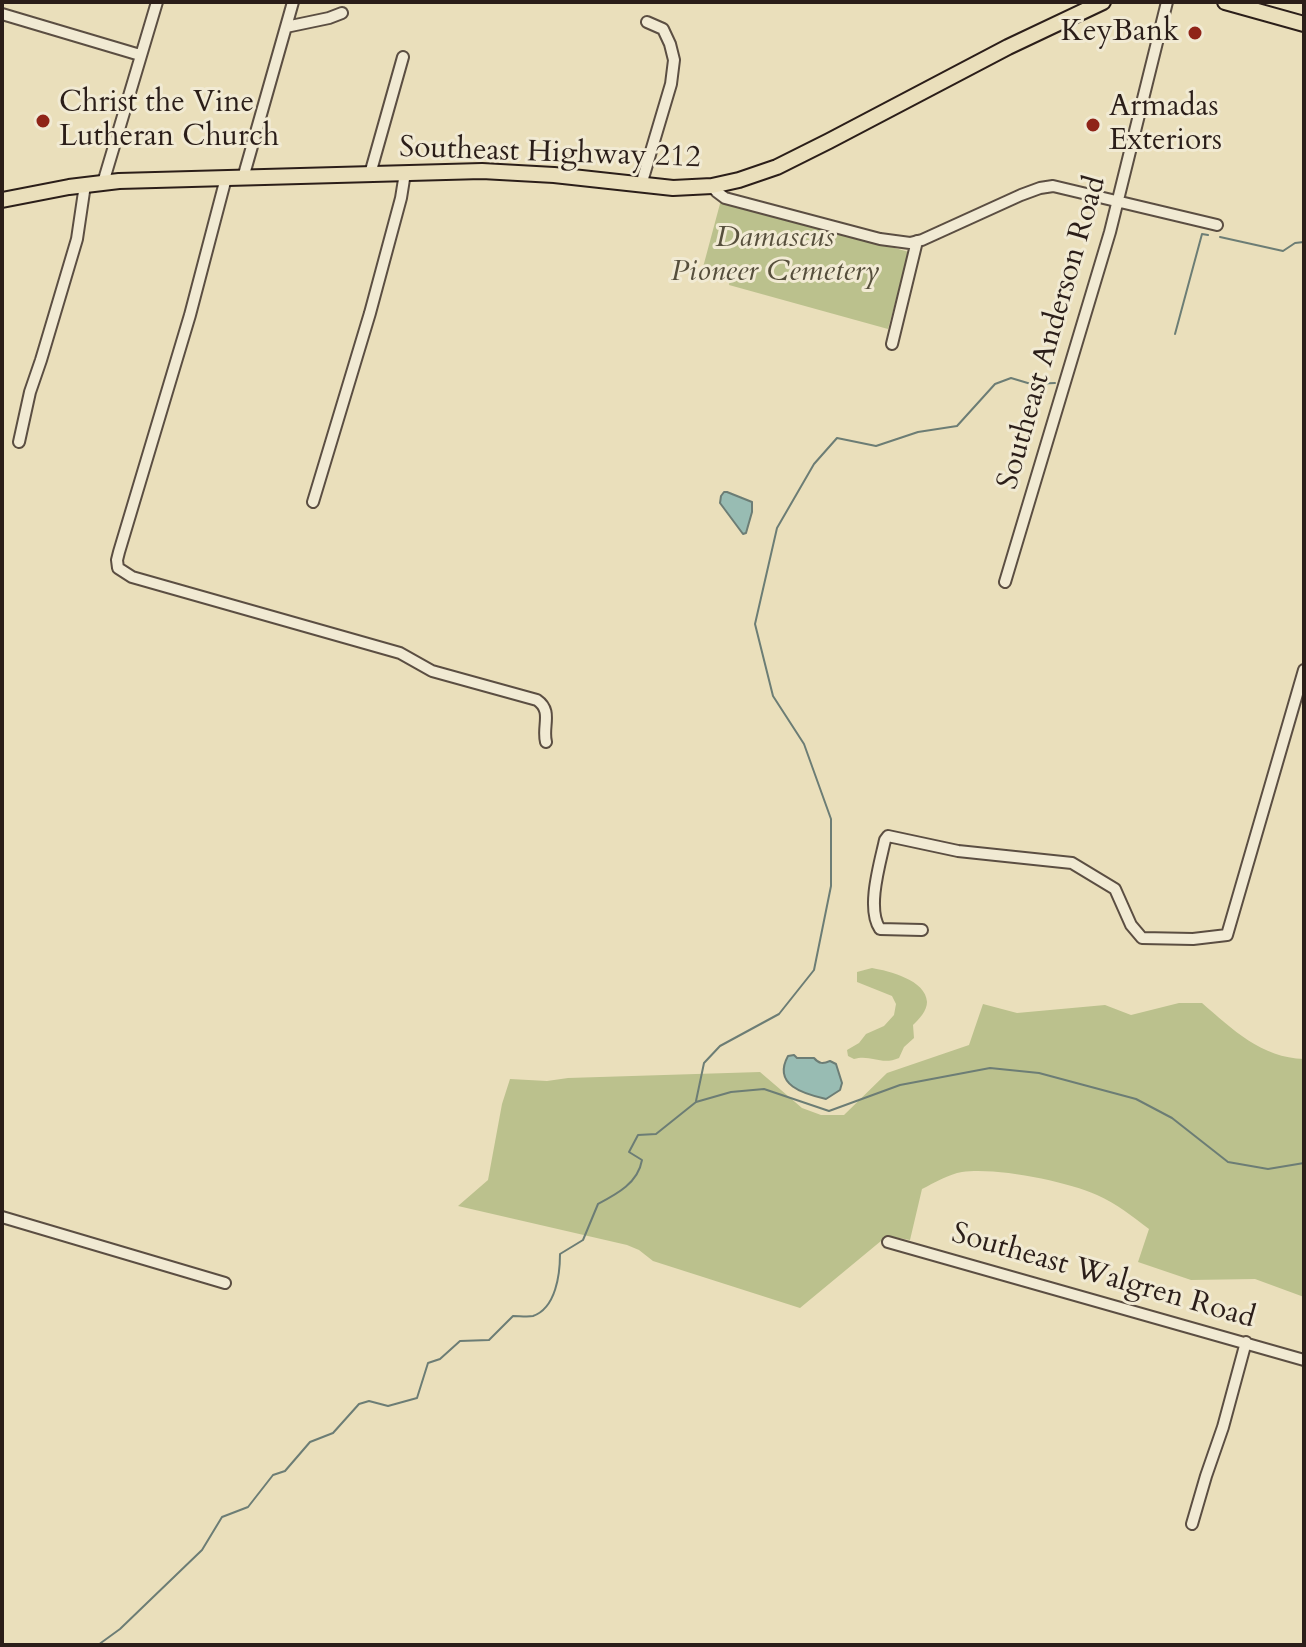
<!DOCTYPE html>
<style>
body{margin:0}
#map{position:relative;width:1306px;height:1647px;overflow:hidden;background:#eadfbb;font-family:Cardo,serif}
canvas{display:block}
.frame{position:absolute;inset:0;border:4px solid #2b1e19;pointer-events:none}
</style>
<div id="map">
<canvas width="1306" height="1647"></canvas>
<div class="frame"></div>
</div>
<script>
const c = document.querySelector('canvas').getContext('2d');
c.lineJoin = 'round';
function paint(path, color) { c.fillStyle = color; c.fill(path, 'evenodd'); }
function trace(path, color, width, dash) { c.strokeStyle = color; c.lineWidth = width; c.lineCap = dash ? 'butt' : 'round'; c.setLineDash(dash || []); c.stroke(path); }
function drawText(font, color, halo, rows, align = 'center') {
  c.font = font + ' Cardo,serif'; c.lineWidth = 6; c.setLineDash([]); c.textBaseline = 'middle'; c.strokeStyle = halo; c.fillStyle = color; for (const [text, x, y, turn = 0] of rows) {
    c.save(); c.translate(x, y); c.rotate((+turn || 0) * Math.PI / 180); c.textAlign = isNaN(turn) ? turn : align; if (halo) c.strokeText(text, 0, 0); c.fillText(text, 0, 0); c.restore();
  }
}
paint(new Path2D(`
 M721 200 909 252 888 329 729 285 730 278 702 271Z
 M872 968C889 971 926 980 927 1002 927 1011 919 1019 913 1025L914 1038 904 1047 899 1058C881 1066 871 1054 854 1059L848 1056 847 1050 859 1043 866 1034 884 1026 894 1015 896 1004 892 996 857 982V972Z
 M1179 1003H1202C1232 1029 1262 1058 1304 1059V1297L1255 1279 1191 1280 1138 1262 1149 1229C1132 1216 1117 1204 1097 1195 1066 1181 996 1167 962 1172 949 1174 934 1183 922 1189L910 1240 887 1236 800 1308 653 1261 639 1250 627 1245 458 1206 488 1180 502 1104 510 1079 547 1081 568 1078 760 1072 802 1108 821 1115H844L887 1073 969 1045 983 1004 1017 1013 1105 1005 1131 1015Z`), '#bbc18d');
const water = new Path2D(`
 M724 492H727L752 502V512L746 533 743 534 720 503 721 496Z
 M794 1055 797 1058H814C819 1064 823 1064 830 1061L836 1064 842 1083 840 1090 826 1099C804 1094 772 1085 788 1056Z`);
paint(water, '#98bcb3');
trace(water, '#6c7d75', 2);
trace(new Path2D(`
 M1220 237 1283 251 1295 243 1304 242
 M1175 334 1202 234 1208 235
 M696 1101 704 1063 720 1046 779 1014 814 970 831 886V819L804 744 773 696 755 624 777 528 814 464 837 438 876 446 918 432 957 426 995 384 1011 378 1031 384 1055 383
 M98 1645 120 1629 202 1550 222 1517 248 1507 273 1475 285 1471 310 1442 333 1433 359 1404 369 1401 388 1406 417 1398 428 1363 440 1359 460 1341 489 1340 513 1316C519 1316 528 1317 533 1316 556 1308 560 1274 560 1254L583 1240 598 1204C617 1194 638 1183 642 1160L629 1152 638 1135 656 1134 696 1102 731 1092 764 1089 829 1111 900 1085 990 1068 1039 1073 1136 1099 1172 1118 1228 1162 1268 1169 1304 1163`), '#6c7d75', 2);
const minor = new Path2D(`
 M2 14 140 55
 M286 27 329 18 342 13
 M370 174 403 57
 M226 178 190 315 119 552 117 560 118 568 132 577 400 653 432 671 537 700C553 711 542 726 546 742
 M243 178 293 2
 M103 183 157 2
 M641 185 671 84 674 60 670 44 663 29 647 22
 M712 186 717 192 725 198 880 239 910 243 922 240 1021 195 1040 188 1053 186 1217 225
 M892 344 917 241
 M19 442 30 392 41 360 77 239 85 185
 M313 502 370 313 401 198 405 173
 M1005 582 1110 232 1167 2
 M922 930 880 929C866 909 880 863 885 840L888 836 958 851 1072 863 1115 889 1131 925 1142 938 1193 939 1227 935 1304 670
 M2 1217 225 1283
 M888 1242 1304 1360
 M1192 1524 1206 1476 1223 1427 1246 1342`);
const highway = new Path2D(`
 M1225 2 1304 24
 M2 200 69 187 119 181 482 171 554 175 673 188 712 186 739 180 777 167 829 141 1008 47 1103 2`);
trace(minor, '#5b4e42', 14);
trace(highway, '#2b1e19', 18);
trace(minor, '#f1ead3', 10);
trace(highway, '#eadfbb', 14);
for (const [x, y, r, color] of [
 [1195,33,8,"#8f2418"],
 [43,121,8,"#8f2418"],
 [1093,125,8,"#8f2418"]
]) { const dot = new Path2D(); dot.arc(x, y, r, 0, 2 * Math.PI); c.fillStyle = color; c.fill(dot); trace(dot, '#f1ead3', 3); }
drawText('30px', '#2b1e19', '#f1ead3', [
 ["KeyBank",1179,33,"right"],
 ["Christ the Vine",59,104],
 ["Lutheran Church",59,138],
 ["Armadas",1109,108],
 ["Exteriors",1109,142]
], 'left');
drawText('30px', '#2b1e19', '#f1ead3', [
 ["Southeast Highway 212",550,154,2],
 ["Southeast Anderson Road",1053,333,-74],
 ["Southeast Walgren Road",1103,1277,16]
]);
drawText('italic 30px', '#564f3c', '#f1ead3', [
 ["Damascus",775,239],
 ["Pioneer Cemetery",775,273]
]);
</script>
